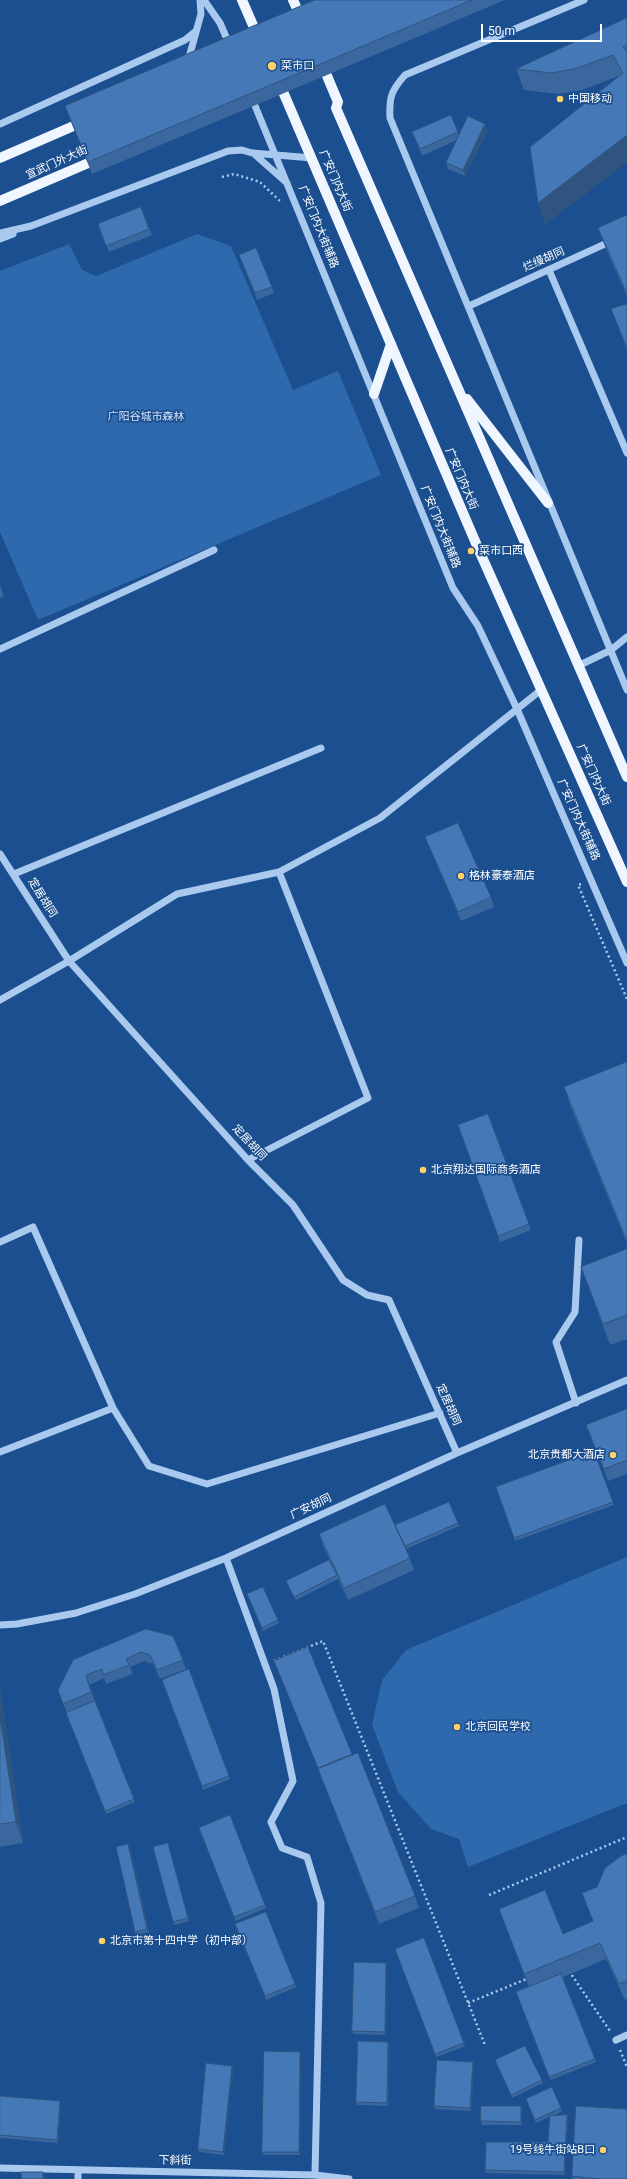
<!DOCTYPE html>
<meta charset="utf-8">
<style>
body{margin:0}
#map{position:relative;width:627px;height:2179px;overflow:hidden;background:#1b4f8f;font-family:Roboto,sans-serif}
canvas{display:block}
.scale{position:absolute;left:481px;top:24px;width:121px;height:18px;box-sizing:border-box;border:2px solid #fff;border-top:0;padding-left:5px;font-size:12px;line-height:14px;white-space:nowrap;color:#fff;-webkit-text-stroke:3px #1b4f8f;paint-order:stroke}
</style>
<div id="map">
<canvas width="627" height="2179"></canvas>
<div class="scale">50 m</div>
</div>
<script>
const c = document.querySelector('canvas').getContext('2d');
c.lineJoin = 'round';
function paint(path, color) { c.fillStyle = color; c.fill(path, 'evenodd'); }
function trace(path, color, width, dash) { c.strokeStyle = color; c.lineWidth = width; c.lineCap = dash ? 'butt' : 'round'; c.setLineDash(dash || []); c.stroke(path); }
function drawText(font, color, halo, rows, align = 'center') {
  c.font = font + ' Roboto,"Noto Sans SC",sans-serif'; c.lineWidth = 3.5; c.setLineDash([]); c.textBaseline = 'middle'; c.strokeStyle = halo; c.fillStyle = color; for (const [text, x, y, turn = 0] of rows) {
    c.save(); c.translate(x, y); c.rotate((+turn || 0) * Math.PI / 180); c.textAlign = isNaN(turn) ? turn : align; if (halo) c.strokeText(text, 0, 0); c.fillText(text, 0, 0); c.restore();
  }
}
paint(new Path2D(`
 M197 234 231 246 293 390 338 371 381 475 38 620 0 532V271L69 244 82 270 96 276Z
 M627 1557V1803L468 1867 459 1839 431 1829 398 1792 372 1725 382 1680 406 1650Z`), '#2e69ad');
trace(new Path2D(`
 M222 177 234 174 260 182 281 202
 M581 884 578 885 627 999
 M274 1661 323 1641 485 2045
 M489 1895 627 1837
 M569 1971 610 2031
 M468 2003 529 1978
 M620 2050 627 2067`), '#a9c9ee', 2.5, [2, 3]);
trace(new Path2D(`
 M204 0 220 23 230 46
 M584 0 405 75C391 91 389 97 390 118L627 690
 M188 61 201 14 200 0
 M251 96 453 588 478 626 517 709 627 963
 M0 124 185 40 196 31
 M253 153 287 183
 M0 233 31 226 228 151 242 150 252 153 312 158
 M0 239 13 234
 M549 270 627 453
 M469 306 627 234
 M0 649 214 550
 M580 665 611 650 627 637
 M0 854 69 961 248 1160 293 1205 343 1280 367 1295 389 1300 457 1453
 M14 874 321 748
 M0 1000 69 961 177 894 279 872 380 818 541 690
 M248 1160 368 1098 279 872
 M0 1242 33 1227 113 1408 149 1466 207 1484 440 1413
 M576 1403 556 1342 575 1312 579 1240
 M0 1452 113 1408
 M226 1558 274 1689 293 1781 271 1822 282 1848 307 1857 321 1903 315 2175
 M0 1625 17 1624 76 1613 135 1594 226 1558 457 1453 627 1380
 M616 2040 627 2035
 M0 2168 315 2175 349 2179
 M78 2170V2179`), '#a9c9ee', 7);
trace(new Path2D(`
 M242 0 259 39
 M293 0 302 20
 M322 64 338 102 336 108 627 777
 M278 80 478 548 627 882
 M0 158 85 121
 M0 201 100 158
 M374 394 391 344
 M467 399 548 503`), '#f0f6ff', 10);
paint(new Path2D(`
 M315 0H505L92 174 65 106Z
 M627 18V162L545 224 619 76 582 90 558 94 524 90 516 69Z
 M451 115 459 135 488 130 465 176 448 169 446 163 457 140 422 156 412 132Z
 M141 207 152 235 109 252 98 224Z
 M627 215V297L606 249 598 228Z
 M239 255 272 287 274 293 257 300Z
 M627 304V350L611 309Z
 M0 584 4 596 0 598Z
 M425 837 491 897 494 907 461 921Z
 M627 1062V1244L571 1108 564 1087Z
 M488 1114 531 1230 500 1242 458 1125Z
 M627 1249V1339L610 1345 581 1267Z
 M627 1409V1474L608 1481 586 1425Z
 M496 1487 613 1502 614 1505 515 1541Z
 M449 1502 459 1526 406 1549 414 1570 348 1600 338 1579 296 1600 286 1581 331 1563 323 1546 319 1534 395 1525Z
 M248 1597 278 1620 279 1623 263 1631Z
 M173 1636 186 1669 160 1679 153 1664 144 1661 130 1667 133 1674 106 1684 104 1678 89 1685 95 1701 135 1802 106 1814 58 1690 73 1660Z
 M308 1647 352 1756 415 1896 419 1908 379 1924 319 1771 274 1661Z
 M189 1669 230 1779 203 1790 162 1680Z
 M0 1688 23 1843 0 1847Z
 M230 1815 266 1908 236 1921 199 1828Z
 M168 1843 189 1921 175 1925 173 1922Z
 M130 1847 149 1932 136 1935 135 1932Z
 M627 1854V1999L625 2000 606 1959 563 1977 596 2062 551 2080 516 1992 529 1987 499 1909 563 1934 593 1921 582 1893 597 1887Z
 M266 1912 296 1987 266 2000 235 1924Z
 M424 1938 465 2046 436 2057 395 1949Z
 M386 1963 387 1966 386 2035 353 2034 352 2031Z
 M390 2045 388 2106 358 2105 356 2102Z
 M300 2052 301 2055 300 2155H264L262 2152Z
 M495 2060 542 2080 543 2083 512 2098Z
 M473 2062 474 2065 471 2111 435 2109 434 2106Z
 M233 2069 224 2155 199 2152 198 2149Z
 M0 2096 61 2104 58 2143 0 2138Z
 M527 2102 561 2108 562 2111 553 2116 567 2115 568 2118 565 2175 486 2173 485 2170 548 2142 549 2117 536 2123Z
 M521 2106 522 2110V2125H482L481 2121Z
 M572 2176 627 2179H573Z`), '#3a679d');
paint(new Path2D(`
 M485 124 488 130 465 176 463 170Z
 M627 135V162L545 224 538 203Z
 M0 1688 23 1843 16 1822 0 1717Z
 M128 1844 130 1847 149 1932 147 1929Z
 M386 1963 387 1966 386 2035 385 2032Z
 M388 2042 390 2045 388 2106 387 2103Z
 M300 2052 301 2055 300 2155 299 2152Z
 M473 2062 474 2065 471 2111 470 2108Z
 M232 2066 233 2069 224 2155 223 2152Z
 M60 2101 61 2104 58 2143 57 2140Z
 M521 2106 522 2110V2125L521 2122Z
 M567 2115 568 2118 565 2175 564 2172Z
 M43 2172 46 2179H43Z`), '#305480');
const building = new Path2D(`
 M315 0H472L88 162 65 106Z
 M627 18V45L623 47 627 52V135L538 203 530 147 623 73 613 55 574 69 551 73 516 69Z
 M451 115 458 132 420 149 412 132Z
 M468 116 485 124 463 170 446 163Z
 M141 207 149 229 106 246 98 224Z
 M627 215V294L598 228Z
 M256 248 272 287 255 293 239 255Z
 M627 304V348L611 309Z
 M458 823 491 897 458 912 425 837Z
 M627 1062V1242L564 1087Z
 M488 1114 529 1224 498 1236 458 1125Z
 M627 1249V1315L603 1324 581 1267Z
 M627 1409V1460L604 1469 586 1425Z
 M594 1451 613 1502 514 1538 496 1487Z
 M449 1502 458 1523 405 1546 395 1525Z
 M385 1504 410 1558 344 1588 319 1534Z
 M329 1560 337 1575 294 1597 286 1581Z
 M263 1587 278 1620 262 1628 247 1594Z
 M146 1629 173 1636 183 1660 157 1670 150 1655 141 1652 126 1659 129 1665 103 1675 102 1669 86 1675 91 1692 63 1704 58 1690 73 1660Z
 M308 1647 352 1754 318 1768 274 1661Z
 M189 1669 229 1776 202 1786 162 1680Z
 M95 1701 134 1799 105 1811 66 1713Z
 M0 1717 16 1822 0 1824Z
 M358 1753 415 1896 375 1912 318 1769Z
 M230 1815 265 1905 234 1917 199 1828Z
 M168 1843 188 1918 173 1922 153 1847Z
 M128 1844 147 1929 135 1932 116 1847Z
 M627 1854V1985L625 1981 619 1984 600 1943 524 1974 499 1909 545 1890 563 1934 593 1921 582 1893 597 1887 605 1868 621 1856Z
 M266 1912 295 1984 265 1996 235 1924Z
 M424 1938 464 2043 435 2054 395 1949Z
 M354 1962 386 1963 385 2032 352 2031Z
 M561 1974 595 2059 549 2077 516 1992Z
 M358 2041 388 2042 387 2103 356 2102Z
 M525 2046 542 2080 511 2095 495 2060Z
 M264 2051 300 2052 299 2152H262Z
 M437 2060 473 2062 470 2108 434 2106Z
 M206 2063 232 2066 223 2152 198 2149Z
 M552 2087 561 2108 535 2120 526 2099Z
 M0 2096 60 2101 57 2140 0 2135Z
 M481 2106H521V2122L481 2121Z
 M576 2106 627 2109V2179H600L572 2176Z
 M567 2115 564 2172 485 2170 486 2142H548L550 2116Z
 M21 2172H43V2179H22Z`);
paint(building, '#4478b7');
trace(building, '#305480', 1);
for (const [x, y, r, color] of [
 [272,66,5,"#ffd166"],
 [560,99,4,"#ffd166"],
 [471,551,4,"#ffd166"],
 [461,876,4,"#ffd166"],
 [423,1170,4,"#ffd166"],
 [613,1455,4,"#ffd166"],
 [457,1727,4,"#ffd166"],
 [102,1941,4,"#ffd166"],
 [603,2150,4,"#ffd166"]
]) { const dot = new Path2D(); dot.arc(x, y, r, 0, 2 * Math.PI); c.fillStyle = color; c.fill(dot); trace(dot, '#1b4f8f', 1.5); }
drawText('11px', '#fff', '#1b4f8f', [
 ["菜市口",281,66],
 ["中国移动",568,99],
 ["菜市口西",479,551],
 ["格林豪泰酒店",469,876],
 ["北京翔达国际商务酒店",431,1170],
 ["北京贵都大酒店",605,1455,"right"],
 ["北京回民学校",465,1727],
 ["北京市第十四中学（初中部）",110,1941],
 ["19号线牛街站B口",595,2150,"right"]
], 'left');
drawText('11px', '#fff', '#1b4f8f', [
 ["宣武门外大街",57,163,-24],
 ["广安门内大街",335,181,67],
 ["广安门内大街辅路",318,227,68],
 ["烂缦胡同",544,260,-24],
 ["广安门内大街",461,479,67],
 ["广安门内大街辅路",440,527,68],
 ["广安门内大街",593,775,66],
 ["广安门内大街辅路",578,820,66],
 ["定居胡同",42,898,58],
 ["定居胡同",249,1143,47],
 ["定居胡同",448,1405,66],
 ["广安胡同",311,1507,-25],
 ["下斜街",175,2161,1]
]);
drawText('11px', '#cfe3fa', '#1b4f8f', [
 ["广阳谷城市森林",146,417]
]);
</script>
